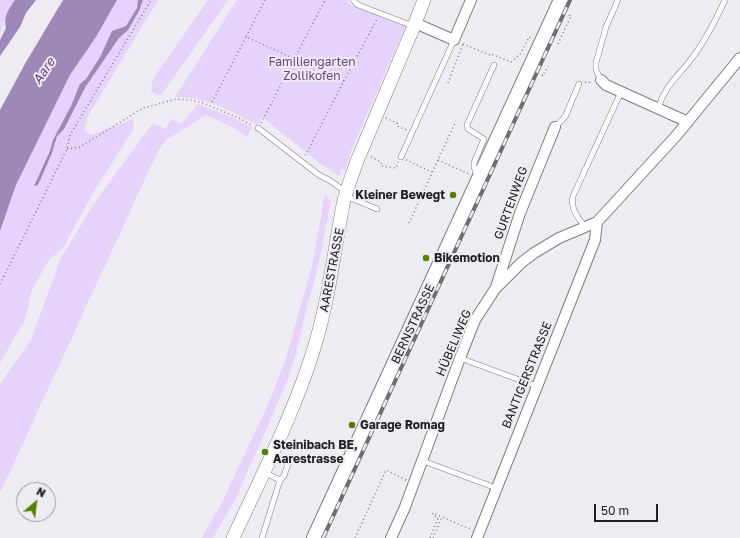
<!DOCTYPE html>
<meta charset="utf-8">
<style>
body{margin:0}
#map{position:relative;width:740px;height:538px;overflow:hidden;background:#eeebf2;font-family:"Golos Text",sans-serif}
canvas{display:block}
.north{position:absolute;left:16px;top:482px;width:40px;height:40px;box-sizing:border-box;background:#eeebf2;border:1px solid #9d9aa0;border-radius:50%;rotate:28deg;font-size:11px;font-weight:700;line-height:16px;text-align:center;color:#232124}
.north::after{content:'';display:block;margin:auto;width:14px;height:18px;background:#567f01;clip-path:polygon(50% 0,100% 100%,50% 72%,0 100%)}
.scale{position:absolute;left:594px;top:504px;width:64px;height:18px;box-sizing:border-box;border:2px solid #232124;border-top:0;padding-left:5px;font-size:12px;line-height:14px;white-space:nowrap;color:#232124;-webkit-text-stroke:3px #eeebf2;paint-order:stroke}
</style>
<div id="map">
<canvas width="740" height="538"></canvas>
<div class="north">N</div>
<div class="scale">50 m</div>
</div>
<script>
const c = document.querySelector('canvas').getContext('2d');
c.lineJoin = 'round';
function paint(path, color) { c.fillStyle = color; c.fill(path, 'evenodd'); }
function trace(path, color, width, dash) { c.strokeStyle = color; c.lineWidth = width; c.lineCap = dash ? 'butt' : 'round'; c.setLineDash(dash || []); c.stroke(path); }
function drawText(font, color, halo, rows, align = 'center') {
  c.font = font + ' "Golos Text",sans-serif'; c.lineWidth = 4; c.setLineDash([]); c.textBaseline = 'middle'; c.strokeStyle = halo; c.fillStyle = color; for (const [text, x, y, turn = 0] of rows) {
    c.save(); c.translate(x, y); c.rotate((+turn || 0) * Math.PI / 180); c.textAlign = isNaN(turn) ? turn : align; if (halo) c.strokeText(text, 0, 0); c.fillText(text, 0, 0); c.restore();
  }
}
paint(new Path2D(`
 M0 0H15L8 11 0 33Z
 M117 0H158L88 116 84 131 92 135 133 119 134 128 92 195 63 248 49 260 32 289 25 320 0 363V231L16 185 70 75 96 37Z
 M208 0H228L162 94 157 95 151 91 153 79Z
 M237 0H348V3L406 25 351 151 345 170 342 169 339 176 317 161 262 117 257 125C233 111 204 96 175 97Z
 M198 104 229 116 252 127 247 137 236 129 206 115 166 140 158 151 1 491H0V384L31 340 61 258 97 199 153 123 165 129 172 119 181 124Z
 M325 194 331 201 318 267 307 307 296 353 286 384 236 498 213 538H202L219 508 264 414 285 362 313 262Z`), '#e6d3fc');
paint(new Path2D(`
 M15 0H36L26 13 20 27 0 56V40L6 28C3 16 9 9 15 0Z
 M63 0H117L96 37 70 75 16 185 0 231V110L26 62Z
 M138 0H143L139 11 128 30 119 38 95 73 86 86 64 129 57 136 52 153 38 185 34 186 50 151 53 140 71 106 80 84 86 79 100 57 112 31 126 26 137 8Z`), '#9e88b8');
const service = new Path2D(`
 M353 0 358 5 413 26
 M601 80 596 70V63L606 27 618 0
 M658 108C665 87 675 79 689 62 704 43 715 22 725 0
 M555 127 565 117 579 84
 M258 128 319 175 329 180 346 192
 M401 157 454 40
 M477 175 474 167V163L484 139 468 129 467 125 494 65
 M346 196 377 209
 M584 226C578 217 570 209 573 196L621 92
 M460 358 536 386
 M423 461 496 488
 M280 480 284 476 290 458
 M262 538 280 480 265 473`);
const minor = new Path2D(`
 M415 23 454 40 471 0
 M601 80 606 85 688 122
 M496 287 520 213 555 127
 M391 538 405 507 460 358 475 320 495 289 521 263 534 253 559 238 597 222 676 136 740 58
 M477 538 595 240 597 222`);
const tertiary = new Path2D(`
 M233 538C262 475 295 412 315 345 329 299 334 252 343 205 346 190 352 176 357 161L414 26 424 0`);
const primary = new Path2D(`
 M315 538 562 0`);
trace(service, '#7e7b82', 6);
trace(minor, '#7e7b82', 12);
trace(tertiary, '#7e7b82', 14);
trace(primary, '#7e7b82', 18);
trace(new Path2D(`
 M265 0 246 37 344 81 305 156
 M463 44 490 55 491 54 511 62 521 53 529 37 531 38
 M558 44 571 16 569 15
 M542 75 543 76 548 66
 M344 81 377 19
 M585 82 593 83
 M448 83 463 44
 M212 102 246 37
 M386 118 397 123V126L407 130
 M261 123 325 0
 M67 149 80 147 143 108 176 99 191 100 203 103 241 119 251 125
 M371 157 381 162V166L396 168 398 162
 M406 160 432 172
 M438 160 469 174
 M409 223 456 121
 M0 284 67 149 70 135 151 0
 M355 538 386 470 406 480
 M430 538 438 518 433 515V513L442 517
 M433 538 442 517 470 529`), '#7f7d82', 1.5, [1, 3]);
trace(service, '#fff', 5);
trace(minor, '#fff', 10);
trace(tertiary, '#fff', 13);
trace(primary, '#fff', 16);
const rail = new Path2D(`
 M323 538 570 0`);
trace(rail, '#706d72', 4);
trace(rail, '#eeebf2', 2.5, [8]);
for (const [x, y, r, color] of [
 [453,195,4,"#567f01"],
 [426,258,4,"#567f01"],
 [352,425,4,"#567f01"],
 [265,452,4,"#567f01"]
]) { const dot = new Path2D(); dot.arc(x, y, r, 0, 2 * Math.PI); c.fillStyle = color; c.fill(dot); trace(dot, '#eeebf2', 1.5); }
drawText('12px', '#644583', '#eeebf2', [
 ["Familiengarten",312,62],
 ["Zollikofen",312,76]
]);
drawText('bold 12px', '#232124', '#eeebf2', [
 ["Kleiner Bewegt",445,195,"right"],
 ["Bikemotion",434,258],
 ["Garage Romag",360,425],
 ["Steinibach BE,",273,445],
 ["Aarestrasse",273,459]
], 'left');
drawText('12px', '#232124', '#eeebf2', [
 ["GURTENWEG",511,203,-70],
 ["AARESTRASSE",332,270,-79],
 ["BERNSTRASSE",413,324,-65],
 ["HÜBELIWEG",454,343,-67],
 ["BANTIGERSTRASSE",527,375,-68]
]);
drawText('italic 13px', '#634482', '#eeebf2', [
 ["Aare",44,71,-56]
]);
</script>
